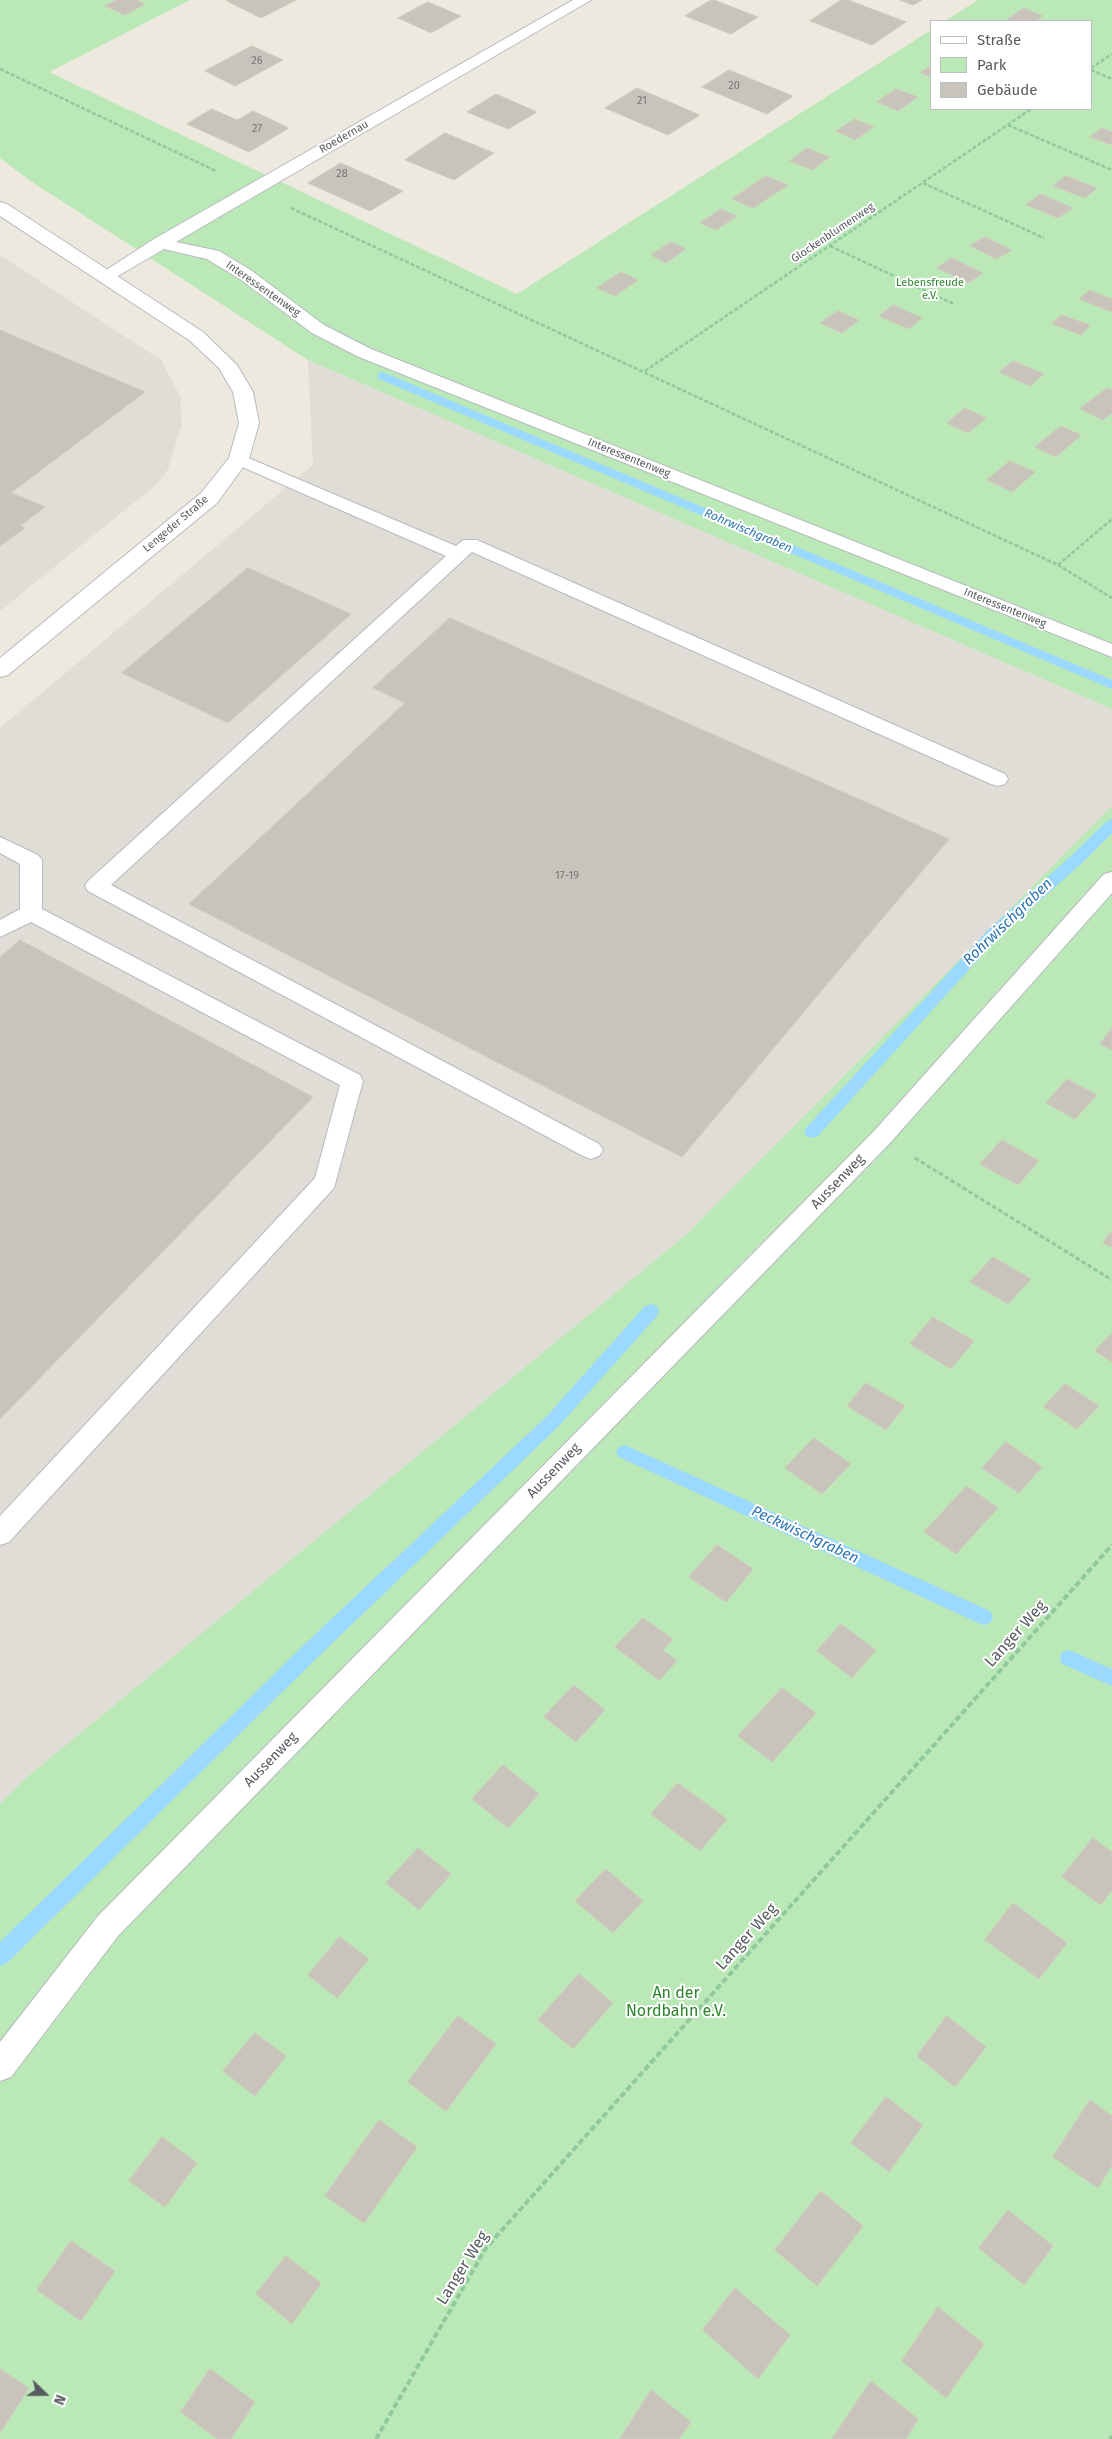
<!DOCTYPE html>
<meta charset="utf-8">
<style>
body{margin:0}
#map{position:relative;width:1112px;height:2439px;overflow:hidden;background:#ede9de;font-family:"Fira Sans",sans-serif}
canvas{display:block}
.legend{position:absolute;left:930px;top:20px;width:162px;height:90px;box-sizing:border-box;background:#fff;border:1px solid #bcbec0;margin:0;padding:6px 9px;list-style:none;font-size:15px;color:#575c61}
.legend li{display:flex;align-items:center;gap:10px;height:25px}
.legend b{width:25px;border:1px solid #bcbec0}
.north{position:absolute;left:20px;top:2369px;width:50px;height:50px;-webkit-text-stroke:4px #fff;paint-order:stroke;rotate:112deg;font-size:14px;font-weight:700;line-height:20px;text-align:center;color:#575c61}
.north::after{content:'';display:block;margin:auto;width:18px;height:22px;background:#575c61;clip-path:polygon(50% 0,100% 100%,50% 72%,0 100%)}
</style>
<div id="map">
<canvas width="1112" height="2439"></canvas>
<ul class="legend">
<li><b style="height:6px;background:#fff"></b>Straße</li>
<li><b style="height:14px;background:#bae8b7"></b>Park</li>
<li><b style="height:14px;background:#c8c3bb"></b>Gebäude</li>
</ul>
<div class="north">N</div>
</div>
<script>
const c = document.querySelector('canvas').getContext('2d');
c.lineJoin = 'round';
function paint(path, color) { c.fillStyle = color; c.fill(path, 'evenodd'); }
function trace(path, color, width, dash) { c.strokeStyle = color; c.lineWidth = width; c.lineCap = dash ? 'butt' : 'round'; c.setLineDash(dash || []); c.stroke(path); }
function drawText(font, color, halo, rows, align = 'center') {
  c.font = font + ' "Fira Sans",sans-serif'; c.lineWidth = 4; c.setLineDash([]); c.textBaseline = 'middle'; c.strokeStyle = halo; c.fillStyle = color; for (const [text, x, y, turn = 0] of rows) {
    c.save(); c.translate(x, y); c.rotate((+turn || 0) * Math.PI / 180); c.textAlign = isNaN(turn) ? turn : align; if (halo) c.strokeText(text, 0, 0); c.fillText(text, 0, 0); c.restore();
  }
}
paint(new Path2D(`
 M0 255 161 360 180 396 182 424 168 469 157 484 0 611Z
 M308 360 1112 709V806L687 1234 27 1777 0 1804V728L313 465Z`), '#e0dcd6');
paint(new Path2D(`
 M0 0H190L49 72 517 294 931 30V109H1091V21H945L978 0H1112V709L308 360 29 180 0 158Z
 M1112 806V2439H0V1804L27 1777 687 1234Z`), '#bae8b7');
paint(new Path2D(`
 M383 372 1112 680V689L379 379 377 376 379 373Z
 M1112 819V833L1082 863 997 939 818 1136 812 1138 806 1136 804 1132 806 1128 987 931 1072 855 1107 821Z
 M651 1304 657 1306 659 1311 657 1316 559 1426 321 1654 7 1963 0 1966V1942L307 1642 547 1416 645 1306Z
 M625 1445 990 1611 993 1617 990 1623 984 1625 978 1623 619 1457 616 1452 619 1447Z
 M1069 1650 1112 1669V1686L1062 1664 1060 1658 1062 1652Z`), '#9cd9ff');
const building = new Path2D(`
 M117 0H136L145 4 125 15 105 6Z
 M229 0H296L261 18 227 1Z
 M711 0H714L758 17 731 34 685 16Z
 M841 0H848L906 22 872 45 810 21Z
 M900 0H922L913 5Z
 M428 2 461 16 431 33 398 18Z
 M1024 8 1043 16 1035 21H1005Z
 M252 46 283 60 235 86 205 71Z
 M931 66V77L920 73Z
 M729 70 793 96 767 114 702 87Z
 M637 88 700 115 668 135 605 108Z
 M896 89 918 97 898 111 877 102Z
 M496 94 537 112 508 129 467 112Z
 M212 109 237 120 253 111 289 128 249 152 187 124Z
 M855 119 874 127 855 140 836 131Z
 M1102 128 1112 132V145L1090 137Z
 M445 133 494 153 454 180 405 160Z
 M807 148 830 157 812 170 790 161Z
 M341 163 403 191 370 211 308 183Z
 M766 176 788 185 753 208 732 199Z
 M1066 176 1097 188 1085 198 1053 186Z
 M1041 194 1073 208 1058 218 1026 205Z
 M721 209 737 216 716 230 700 223Z
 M985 237 1012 250 997 259 970 246Z
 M671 242 686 249 666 263 651 255Z
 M952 258 983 273 968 283 937 268Z
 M621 272 638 280 615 296 597 288Z
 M1090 290 1112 299V312L1079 299Z
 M893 305 922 318 909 329 879 316Z
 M838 311 859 320 842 333 820 323Z
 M1061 315 1090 325 1081 335 1052 324Z
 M0 330 145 392 0 501Z
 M1013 361 1044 374 1030 386 999 372Z
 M1107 388 1112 390V413L1103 420 1080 409Z
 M965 408 986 418 968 433 947 423Z
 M1061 426 1081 435 1056 457 1035 447Z
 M1010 461 1035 472 1012 492 987 480Z
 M12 493 45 507 20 526 25 528 0 546V501Z
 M248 568 351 614 228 723 122 673Z
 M450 618 949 839 682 1157 189 904 405 703 373 688Z
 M20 940 313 1097 0 1419V958Z
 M1112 1028V1050L1100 1044Z
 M1067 1079 1097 1095 1075 1119 1046 1103Z
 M1002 1140 1039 1161 1018 1185 980 1164Z
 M1112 1231V1247L1103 1243Z
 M993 1257 1031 1279 1008 1304 970 1282Z
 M933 1317 974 1341 951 1369 910 1344Z
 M1112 1333V1362L1095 1351Z
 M866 1383 905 1406 886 1430 847 1406Z
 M1065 1384 1099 1406 1077 1429 1044 1407Z
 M814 1438 851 1464 822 1494 785 1468Z
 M1006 1442 1042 1467 1019 1493 982 1468Z
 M967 1486 998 1508 956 1554 924 1532Z
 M717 1545 753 1569 726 1602 689 1577Z
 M643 1618 673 1639 663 1650 677 1661 659 1680 615 1647Z
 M841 1624 876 1650 852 1678 817 1651Z
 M574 1685 605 1710 576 1742 544 1717Z
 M782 1688 816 1713 772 1762 738 1736Z
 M503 1765 539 1794 508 1828 472 1799Z
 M678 1783 727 1819 700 1851 651 1814Z
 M1093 1838 1112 1852V1890L1101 1905 1062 1877Z
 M418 1848 451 1874 419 1910 386 1883Z
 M606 1869 643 1901 613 1933 575 1901Z
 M1013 1903 1067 1943 1039 1979 985 1940Z
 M340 1937 369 1959 337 1998 308 1975Z
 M579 1974 613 2003 573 2049 538 2020Z
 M458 2016 496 2044 446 2111 408 2082Z
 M947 2016 986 2047 955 2087 917 2056Z
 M255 2033 286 2056 255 2096 223 2071Z
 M886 2097 923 2125 889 2172 851 2143Z
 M1090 2100 1112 2116V2165L1098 2188 1053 2157Z
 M379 2120 417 2147 364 2223 325 2196Z
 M162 2137 197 2163 165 2207 129 2181Z
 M821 2191 863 2226 817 2286 775 2250Z
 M1008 2210 1053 2246 1024 2285 979 2248Z
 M71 2241 115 2271 81 2321 37 2290Z
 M286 2256 321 2283 292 2324 256 2294Z
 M735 2288 790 2335 758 2379 703 2330Z
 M938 2307 984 2344 946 2398 902 2361Z
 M0 2369 29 2388 0 2433Z
 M210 2369 255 2402 231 2439H217L181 2412Z
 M871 2381 918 2419 906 2439H832Z
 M651 2390 691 2422 679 2439H620Z`);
paint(building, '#c8c3bb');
trace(building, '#d2cabc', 1);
const lane = new Path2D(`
 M573 0H591L176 242 219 251 252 271 324 325 371 349 1112 644V657L359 357 312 333 240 279 207 259 164 249 111 280H99L97 276 154 239Z
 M239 454 456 546 463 540H477L1005 774 1008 779 1005 784 998 786 991 784 472 552 111 885 599 1144 603 1150 599 1156 591 1159 583 1156 88 891 85 886 88 881 446 556 233 463 230 459 233 455Z
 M0 837 38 855 42 860V909L360 1075 363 1081 334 1188 9 1542 0 1545V1516L315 1178 340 1085 31 922 0 937V920L20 909V864L0 853Z
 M1112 872V893L890 1143 118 1936 11 2077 0 2081V2042L98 1916 874 1131 1104 874Z`);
const street = new Path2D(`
 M0 202 7 204 203 332 237 365 253 392 259 423 249 459 217 503 8 675 0 677V658L201 493 229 458 239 423 233 392 219 368 189 340 0 216Z`);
trace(lane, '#b7babf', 2);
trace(street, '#b7babf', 2);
trace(new Path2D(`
 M1091 68 1112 54
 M0 69 216 171
 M1091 70 1112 79
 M1008 125 1112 170
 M923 183 1044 238
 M291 208 1058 565 1112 598
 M830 246 954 304
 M645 371 1031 109
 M1058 565 1112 519`), '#90c99d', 2.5, [4, 2]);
trace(new Path2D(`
 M915 1158 1112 1280`), '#90c99d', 3, [4.5, 2.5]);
trace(new Path2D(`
 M376 2439 486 2248 1112 1545
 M1110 2439 1112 2436`), '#90c99d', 4, [6, 3]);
paint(lane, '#fff');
paint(street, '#fff');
drawText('11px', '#737678', null, [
 ["26",257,61],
 ["20",734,86],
 ["21",642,101],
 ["27",257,129],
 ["28",342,174],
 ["17-19",567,876]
]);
drawText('11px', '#575c61', '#fff', [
 ["Roedernau",344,137,-30],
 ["Glockenblumenweg",833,233,-34],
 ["Interessentenweg",263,289,35],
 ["Interessentenweg",629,458,22],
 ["Lengeder Straße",176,524,-40],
 ["Interessentenweg",1005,608,22]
]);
drawText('11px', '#2c852c', '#fff', [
 ["Lebensfreude",930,283],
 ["e.V.",930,296]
]);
drawText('italic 12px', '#2e75b2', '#fff', [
 ["Rohrwischgraben",748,531,23]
]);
drawText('14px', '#575c61', '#fff', [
 ["Aussenweg",838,1182,-46],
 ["Aussenweg",554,1471,-46],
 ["Aussenweg",271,1760,-46]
]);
drawText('italic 15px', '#2e75b2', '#fff', [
 ["Rohrwischgraben",1008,922,-44],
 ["Peckwischgraben",805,1535,25]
]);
drawText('16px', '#575c61', '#fff', [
 ["Langer Weg",1016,1634,-48],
 ["Langer Weg",747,1937,-48],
 ["Langer Weg",463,2268,-58]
]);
drawText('16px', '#2c852c', '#fff', [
 ["An der",676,1994],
 ["Nordbahn e.V.",676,2012]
]);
</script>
